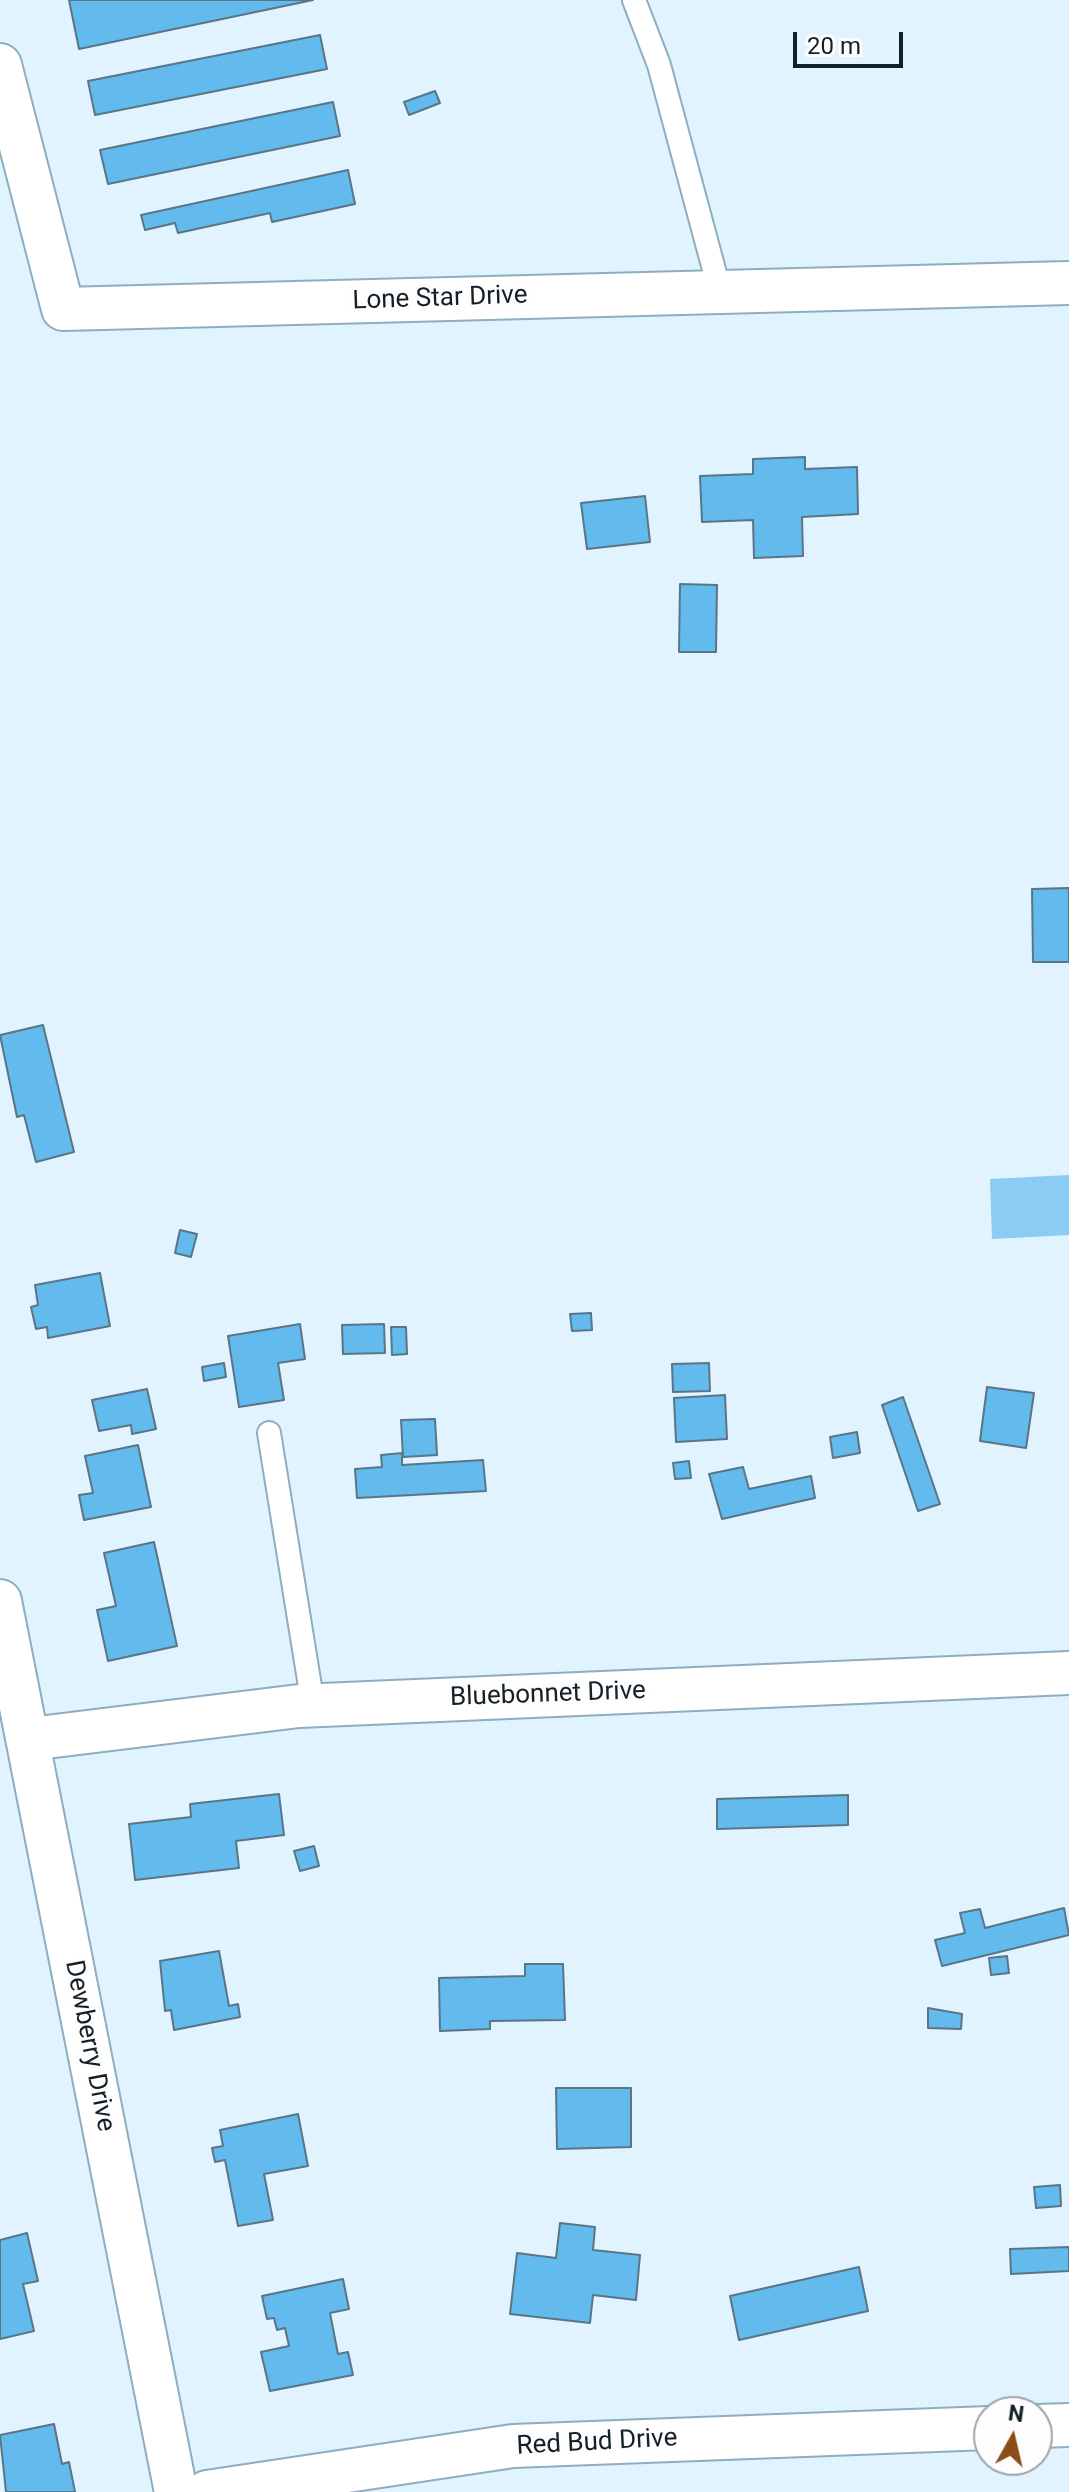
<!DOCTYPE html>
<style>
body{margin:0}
#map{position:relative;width:1069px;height:2492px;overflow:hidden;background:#e0f3ff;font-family:Roboto,sans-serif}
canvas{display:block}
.north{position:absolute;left:973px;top:2396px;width:80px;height:80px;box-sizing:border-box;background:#fdfdfd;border:2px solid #a0a4a7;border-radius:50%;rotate:8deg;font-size:22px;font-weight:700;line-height:32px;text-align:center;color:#141f26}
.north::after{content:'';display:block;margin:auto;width:28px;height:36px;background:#8c4c15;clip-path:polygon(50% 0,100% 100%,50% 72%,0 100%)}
.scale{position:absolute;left:793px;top:32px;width:110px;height:36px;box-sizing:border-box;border:4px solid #141f26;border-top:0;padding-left:10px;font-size:24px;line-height:28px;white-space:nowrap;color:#141f26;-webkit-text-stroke:6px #fdfdfd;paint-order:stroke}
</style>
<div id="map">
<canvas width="1069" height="2492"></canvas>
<div class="north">N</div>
<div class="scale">20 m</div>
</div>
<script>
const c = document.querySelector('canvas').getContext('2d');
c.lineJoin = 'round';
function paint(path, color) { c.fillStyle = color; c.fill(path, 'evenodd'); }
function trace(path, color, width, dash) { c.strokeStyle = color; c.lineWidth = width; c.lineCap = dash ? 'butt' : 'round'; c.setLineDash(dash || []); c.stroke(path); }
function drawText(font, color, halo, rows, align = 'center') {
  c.font = font + ' Roboto,sans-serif'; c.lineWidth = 8; c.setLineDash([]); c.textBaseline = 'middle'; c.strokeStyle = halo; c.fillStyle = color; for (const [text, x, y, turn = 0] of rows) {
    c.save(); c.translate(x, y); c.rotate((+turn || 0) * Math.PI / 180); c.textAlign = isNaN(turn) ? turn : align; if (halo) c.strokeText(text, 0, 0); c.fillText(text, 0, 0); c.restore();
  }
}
paint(new Path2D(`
 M1069 1175V1235L992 1239 990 1179Z`), '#8bccf4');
const building = new Path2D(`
 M69 0H313L79 49Z
 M320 35 327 69 95 115 88 81Z
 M435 91 440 103 409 115 404 102Z
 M333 102 340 136 108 184 100 150Z
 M348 170 355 204 272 222 270 213 178 233 175 223 145 230 141 215Z
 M805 457V469L857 467 858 514 802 517 803 556 754 558 753 520 702 522 700 476 753 474V459Z
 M645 496 650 542 587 549 581 503Z
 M680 584 717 585 716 652H679Z
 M1069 888V962H1033L1032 889Z
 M43 1025 74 1152 36 1162 24 1115 17 1117 0 1035Z
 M180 1230 197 1234 191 1257 175 1253Z
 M100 1273 110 1326 48 1338 47 1327 36 1329 31 1307 38 1305 35 1285Z
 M591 1313 592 1330 572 1331 570 1314Z
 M300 1324 305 1359 278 1363 284 1400 239 1407 228 1336Z
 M384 1324 385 1353 343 1354 342 1325Z
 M391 1327H406L407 1354 392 1355Z
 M224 1363 226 1377 204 1381 202 1367Z
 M709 1363 710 1391 673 1392 672 1364Z
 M987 1387 1034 1393 1026 1448 980 1441Z
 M147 1389 156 1429 132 1434 131 1425 99 1431 92 1400Z
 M725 1395 727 1439 676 1442 674 1398Z
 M903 1397 940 1504 918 1511 882 1405Z
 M435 1419 437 1455 403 1457 401 1420Z
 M857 1432 860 1453 833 1458 830 1437Z
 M138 1445 151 1507 84 1520 79 1495 93 1493 85 1456Z
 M402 1453V1465L483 1460 486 1491 357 1498 355 1469 382 1467 381 1455Z
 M689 1461 691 1478 675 1479 673 1463Z
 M743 1467 749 1489 811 1476 815 1498 722 1519 709 1474Z
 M154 1542 177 1646 108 1661 97 1610 116 1606 104 1553Z
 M279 1794 284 1835 236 1841 239 1868 135 1880 129 1824 191 1817 190 1804Z
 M848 1795V1825L717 1829V1799Z
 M314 1846 319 1866 300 1871 294 1851Z
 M1064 1908 1069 1935 942 1966 935 1940 965 1933 960 1913 980 1909 985 1928Z
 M219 1951 229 2006 238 2004 240 2017 174 2030 171 2010 165 2011 160 1961Z
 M1007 1956 1009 1973 991 1975 989 1958Z
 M525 1964H563L565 2020 490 2021V2029L440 2031 439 1978 525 1976Z
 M928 2008 962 2014 961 2029 928 2028Z
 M556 2088H631V2147L557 2149Z
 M298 2114 308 2166 264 2174 273 2220 238 2226 225 2160 215 2162 212 2148 223 2146 220 2130Z
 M1060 2185 1061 2206 1036 2208 1034 2187Z
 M560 2223 595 2227 593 2250 640 2255 636 2300 593 2295 590 2323 510 2314 517 2253 556 2258Z
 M27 2233 38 2281 23 2284 34 2331 0 2339V2240Z
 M1069 2247V2271L1011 2274 1010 2249Z
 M859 2267 868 2311 739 2340 730 2296Z
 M343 2279 349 2309 330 2313 338 2354 348 2352 353 2375 270 2391 261 2352 289 2346 285 2328 277 2330 274 2318 267 2319 262 2296Z
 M54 2424 62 2464 69 2462 75 2492H6L0 2435Z`);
paint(building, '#63bbed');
trace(building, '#597586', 2);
const service = new Path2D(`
 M634 0 659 65 720 292
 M269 1433 313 1705`);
const minor = new Path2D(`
 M0 65 63 309 1069 283
 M0 1601 176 2492
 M30 1739 299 1706 1069 1673
 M1037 2426 1069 2425
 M207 2492 513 2446 989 2428`);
trace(service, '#8fadc0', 26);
trace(minor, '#8fadc0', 46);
trace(service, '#fff', 22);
trace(minor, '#fff', 42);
drawText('26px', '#141f26', '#fdfdfd', [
 ["Lone Star Drive",440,299,-2],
 ["Bluebonnet Drive",548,1695,-2],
 ["Dewberry Drive",89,2046,79],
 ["Red Bud Drive",597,2443,-3]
]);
</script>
